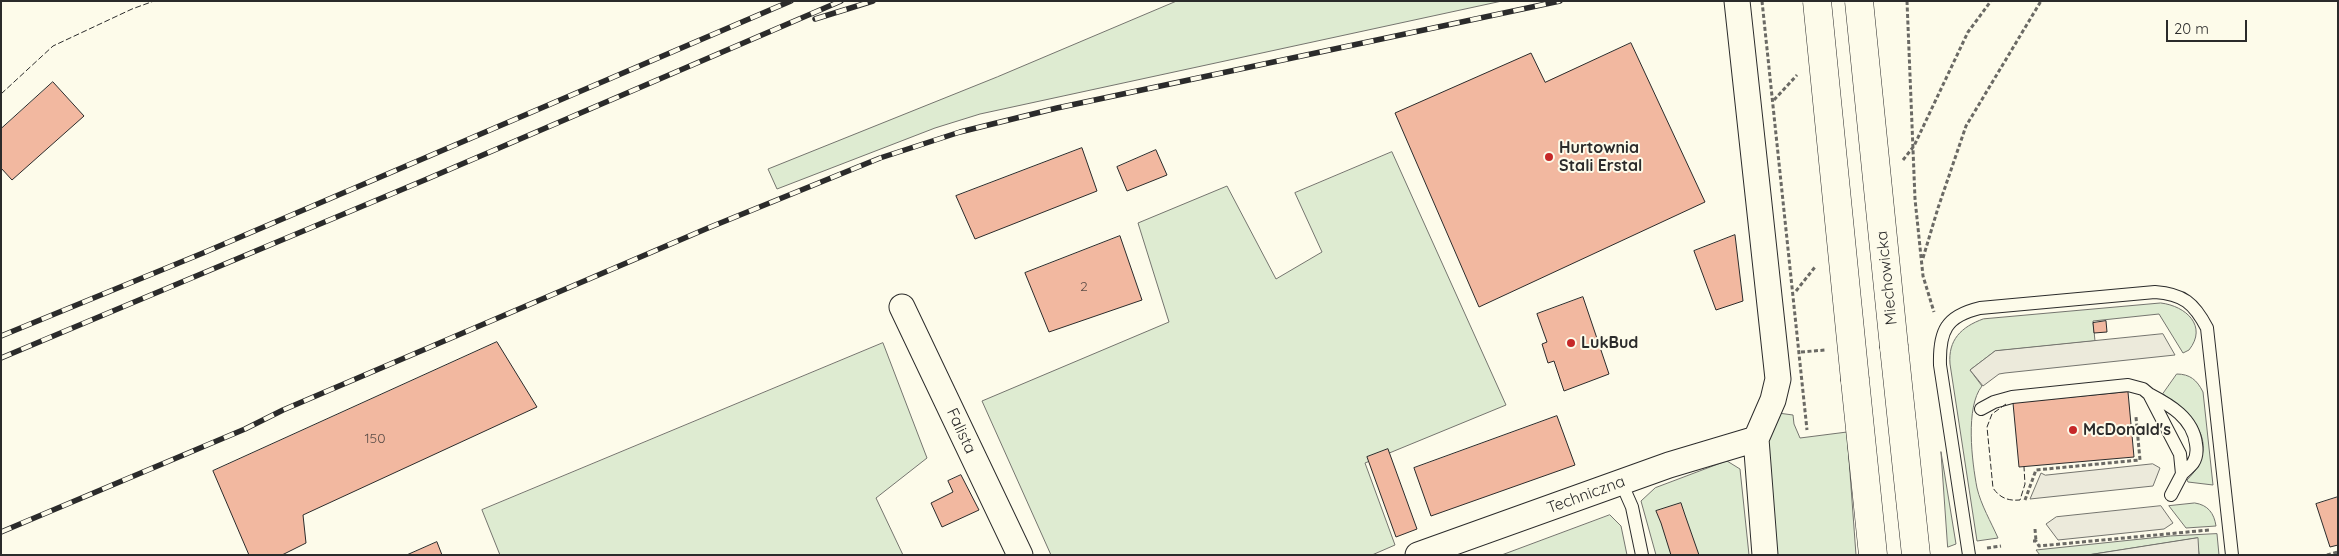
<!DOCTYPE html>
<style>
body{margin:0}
#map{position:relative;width:2339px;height:556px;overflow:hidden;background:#fdfbea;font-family:Quicksand,sans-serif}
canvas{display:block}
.frame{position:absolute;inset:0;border:2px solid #2b2b2b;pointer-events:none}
.scale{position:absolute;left:2166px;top:20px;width:81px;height:22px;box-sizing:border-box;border:2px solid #2b2b2b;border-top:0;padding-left:6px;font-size:15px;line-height:18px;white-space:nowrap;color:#2b2b2b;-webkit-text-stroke:4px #fdfbea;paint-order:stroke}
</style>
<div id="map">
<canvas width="2339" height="556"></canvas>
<div class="frame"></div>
<div class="scale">20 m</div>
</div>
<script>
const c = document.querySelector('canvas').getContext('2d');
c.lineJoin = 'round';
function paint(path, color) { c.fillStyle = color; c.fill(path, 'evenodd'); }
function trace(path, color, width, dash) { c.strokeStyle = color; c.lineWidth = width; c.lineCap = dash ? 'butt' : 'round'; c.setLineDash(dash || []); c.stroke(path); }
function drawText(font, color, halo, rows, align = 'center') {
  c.font = font + ' Quicksand,sans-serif'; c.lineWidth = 4; c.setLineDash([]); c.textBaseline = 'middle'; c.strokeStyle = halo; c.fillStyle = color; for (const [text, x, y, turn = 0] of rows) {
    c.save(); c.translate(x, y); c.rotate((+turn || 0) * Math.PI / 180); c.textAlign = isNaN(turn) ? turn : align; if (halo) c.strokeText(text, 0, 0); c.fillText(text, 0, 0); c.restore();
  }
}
const green = new Path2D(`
 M1177 1H1502L980 114 935 128 777 189 768 169 997 77Z
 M1392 152 1506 405 1365 463 1395 545 1372 555H1051L982 401 1169 322 1138 223 1227 186 1276 279 1322 252 1295 193Z
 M2161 303C2186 306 2208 326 2189 350L2183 353 2159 314 2093 321 2095 341 1995 351 1970 370 1982 386C1965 407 1972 462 1977 488 1981 505 1991 522 1998 538L1977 541 1950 364C1948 340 1961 327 1983 319Z
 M883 343 927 458 876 498 903 555H500L482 510Z
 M2177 374C2190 374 2197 380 2203 392L2213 485 2188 482 2187 480C2222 444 2194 416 2163 394Z
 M1778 413 1793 415 1794 424 1800 438 1847 432 1856 555H1770L1764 446Z
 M1941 452 1956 544 1948 547Z
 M1727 461 1740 469 1749 555H1656L1641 501 1655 488Z
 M2195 503C2208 505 2214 513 2216 526L2186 528 2169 506Z
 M1610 515 1621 526 1627 555H1502Z
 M2217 534 2219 555H2199L2197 538 2088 555H2040L2036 550 2170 536Z`);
paint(green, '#deebd1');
trace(green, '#74746e', 1);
const parking = new Path2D(`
 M2163 334 2175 355 2005 373 1999 374 1983 386 1970 370 1995 351Z
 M2153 464 2160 468 2153 486 2030 499 2041 473 2045 475Z
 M2161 506 2173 523 2164 529 2058 540 2046 524 2056 517Z
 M2198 538 2199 555H2088Z`);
paint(parking, '#eceadb');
trace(parking, '#74746e', 1);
const building = new Path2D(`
 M1631 43 1705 202 1479 307 1395 113 1531 53 1545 82Z
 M53 82 84 116 12 180 1 168V129Z
 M1082 148 1097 191 975 239 956 196Z
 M1156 150 1167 175 1127 191 1117 167Z
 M1735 235 1743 301 1716 310 1694 251Z
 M1120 236 1142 300 1049 332 1025 273Z
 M1583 297 1609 374 1564 391 1554 361 1548 363 1542 344 1547 342 1537 314Z
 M2106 321 2107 332 2094 333 2093 323Z
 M497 342 537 407 303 515 306 543 282 555H249L213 471Z
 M2128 392 2134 457 2019 467 2013 403Z
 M1557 416 1575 465 1431 516 1414 468Z
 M1388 449 1417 529 1396 537 1367 457Z
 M961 475 979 510 942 527 931 503 953 492 948 481Z
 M2338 497V545L2330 547 2316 504Z
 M1681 503 1685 515 1699 555H1671L1661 523 1656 511Z
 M437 542 442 555H407Z`);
paint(building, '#f2b8a0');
trace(building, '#2b2b2b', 1);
const service = new Path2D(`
 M2149 394C2170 405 2193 418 2196 444 2197 450 2197 457 2193 463 2190 467 2185 471 2182 474
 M1981 409 1994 402 2012 397 2128 385 2143 389 2149 394 2180 454 2182 474 2171 495
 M1621 482 1632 507 1642 555
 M1969 555 1940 365C1939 331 1946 316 1980 308L2155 292C2183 294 2194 303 2207 328L2232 555`);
const minor = new Path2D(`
 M1737 1 1778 379 1773 400 1756 439 1765 555
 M902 307 1020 555
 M1418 555 1669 465 1756 439`);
const secondary = new Path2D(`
 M1894 347 1916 555
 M1855 380 1873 555`);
trace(service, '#2b2b2b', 14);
trace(minor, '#2b2b2b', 27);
trace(secondary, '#2b2b2b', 29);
trace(new Path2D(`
 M1907 1 1915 199 1923 276 1934 312
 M1774 100 1797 75
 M1903 160 1914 146 1968 32 1991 1
 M1923 258 1938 208 1966 126 2041 1
 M1796 291 1815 267
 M1801 352 1825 350
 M2025 500 2036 470 2140 460 2136 417
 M2035 529 2036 541
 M2033 541H2036L2039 546 2209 530
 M1987 548 2001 546
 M2327 555 2338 552`), '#6a6964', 3, [4, 2.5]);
trace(service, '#fdfbea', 12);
trace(minor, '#fdfbea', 25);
trace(secondary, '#fdfbea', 28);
const rail = new Path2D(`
 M815 19 873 1
 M1 336 203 253 791 1
 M1 358 427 179 841 1
 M1 532 245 429 283 410 708 228 880 158 960 132 1057 108 1560 1`);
trace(rail, '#2b2b2b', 5.5);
trace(rail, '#fdfbea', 4, [11]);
const secondaryBridge = new Path2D(`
 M1817 1 1855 380
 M1859 1 1894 347`);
trace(secondaryBridge, '#2b2b2b', 29, []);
trace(new Path2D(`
 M1762 1 1807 430`), '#6a6964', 3, [4, 2.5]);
trace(secondaryBridge, '#fdfbea', 28);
trace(new Path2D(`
 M1 94 53 46 132 9 154 1
 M2006 404 1992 414 1987 427 1993 488C2000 498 2008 501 2020 500L2025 484 2024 467`), '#2b2b2b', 1, [6, 2.5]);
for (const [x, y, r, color] of [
 [1549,157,5,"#c62828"],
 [1571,343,5,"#c62828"],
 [2073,430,5,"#c62828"]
]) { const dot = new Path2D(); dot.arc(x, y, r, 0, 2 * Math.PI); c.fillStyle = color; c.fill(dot); trace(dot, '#fdfbea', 2); }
drawText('14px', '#5d4e48', null, [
 ["2",1084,287],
 ["150",375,439]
]);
drawText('bold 16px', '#2b2b2b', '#fdfbea', [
 ["Hurtownia",1559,148],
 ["Stali Erstal",1559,166],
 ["LukBud",1581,343],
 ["McDonald's",2083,430]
], 'left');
drawText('16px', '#2b2b2b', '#fdfbea', [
 ["Miechowicka",1887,278,-96],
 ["Falista",961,431,65],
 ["Techniczna",1586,495,-20]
]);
</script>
